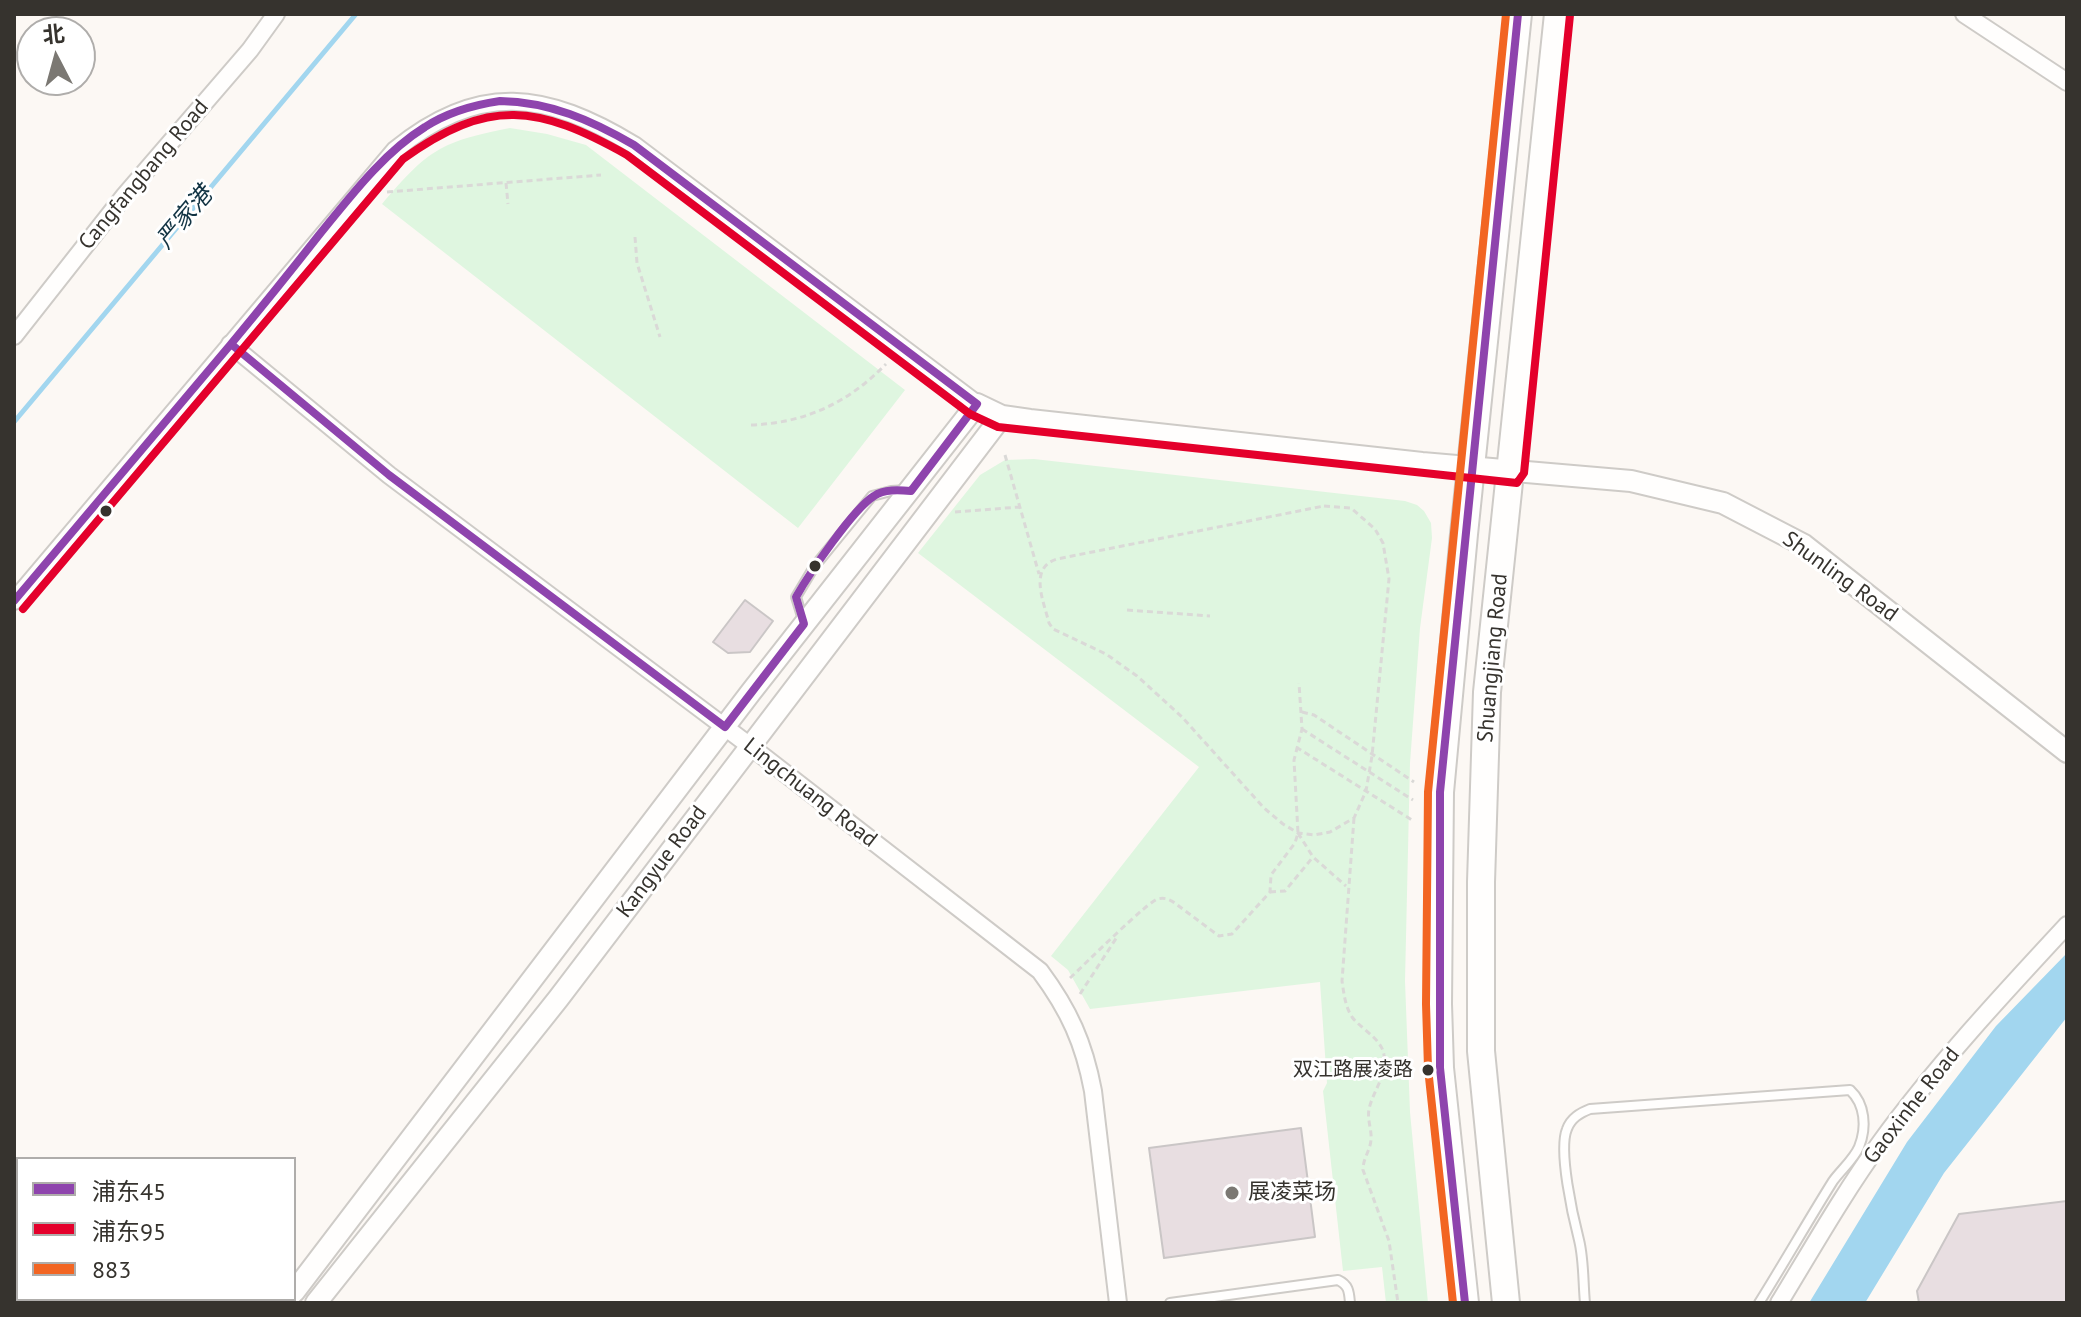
<!DOCTYPE html>
<meta charset="utf-8">
<style>
body{margin:0}
#map{position:relative;width:2081px;height:1317px;overflow:hidden;background:#fcf8f4;font-family:"PT Sans","Noto Sans SC",sans-serif}
canvas{display:block}
.frame{position:absolute;inset:0;border:16px solid #36332e;pointer-events:none}
.legend{position:absolute;left:16px;top:1157px;width:280px;height:144px;box-sizing:border-box;background:#fff;border:2px solid #afadab;margin:0;padding:10px 14px;list-style:none;font-size:24px;color:#36332e}
.legend li{display:flex;align-items:center;gap:16px;height:40px}
.legend b{width:40px;border:2px solid #afadab}
.north{position:absolute;left:16px;top:16px;width:80px;height:80px;box-sizing:border-box;background:#fff;border:2px solid #afadab;border-radius:50%;rotate:354deg;font-size:22px;font-weight:700;line-height:32px;text-align:center;color:#36332e}
.north::after{content:'';display:block;margin:auto;width:28px;height:36px;background:#7b7873;clip-path:polygon(50% 0,100% 100%,50% 72%,0 100%)}
</style>
<div id="map">
<canvas width="2081" height="1317"></canvas>
<div class="frame"></div>
<ul class="legend">
<li><b style="height:10px;background:#8e44ad"></b>浦东45</li>
<li><b style="height:10px;background:#e4002b"></b>浦东95</li>
<li><b style="height:10px;background:#f26522"></b>883</li>
</ul>
<div class="north">北</div>
</div>
<script>
const c = document.querySelector('canvas').getContext('2d');
c.lineJoin = 'round';
function paint(path, color) { c.fillStyle = color; c.fill(path, 'evenodd'); }
function trace(path, color, width, dash) { c.strokeStyle = color; c.lineWidth = width; c.lineCap = dash ? 'butt' : 'round'; c.setLineDash(dash || []); c.stroke(path); }
function drawText(font, color, halo, rows, align = 'center') {
  c.font = font + ' "PT Sans","Noto Sans SC",sans-serif'; c.lineWidth = 6; c.setLineDash([]); c.textBaseline = 'middle'; c.strokeStyle = halo; c.fillStyle = color; for (const [text, x, y, turn = 0] of rows) {
    c.save(); c.translate(x, y); c.rotate((+turn || 0) * Math.PI / 180); c.textAlign = isNaN(turn) ? turn : align; if (halo) c.strokeText(text, 0, 0); c.fillText(text, 0, 0); c.restore();
  }
}
paint(new Path2D(`
 M510 128 547 134 586 145 905 390 798 528 382 204C429 149 440 142 510 128Z
 M1034 459 1405 501 1417 505 1424 511 1431 523 1432 538 1420 628 1410 763 1405 981 1410 1112 1428 1303H1386L1382 1267 1343 1271 1323 1091 1327 1083 1320 982 1090 1009 1068 970 1051 956 1199 767 918 553 980 475 1005 460Z`), '#dff6e0');
paint(new Path2D(`
 M2067 953V1017L1944 1173 1865 1303H1809L1907 1142 1996 1026Z`), '#a2d6ef');
trace(new Path2D(`
 M14 422 356 14`), '#a2d6ef', 5);
const building = new Path2D(`
 M745 600 773 621 750 652 728 653 713 642Z
 M1301 1128 1315 1237 1164 1258 1149 1148Z
 M2067 1201V1303H1919L1917 1291 1959 1214Z`);
paint(building, '#e8dee1');
trace(building, '#cac6c6', 2);
const service = new Path2D(`
 M804 623 796 597 814 567 872 496 891 491 908 490
 M1170 1303 1338 1280C1349 1285 1349 1292 1350 1303
 M1585 1303C1583 1283 1584 1260 1579 1240 1573 1217 1558 1150 1567 1129 1571 1118 1580 1113 1590 1109L1850 1090C1865 1104 1867 1127 1859 1147 1854 1159 1841 1170 1833 1181 1808 1221 1784 1263 1759 1303`);
const minor = new Path2D(`
 M1964 14 2067 82
 M14 336 125 195 250 50 276 14
 M230 344 389 475 750 746 1040 971C1069 1010 1084 1043 1093 1091L1118 1303
 M14 601 395 150C479 81 546 92 634 145L977 404
 M1779 1303C1812 1249 1843 1194 1880 1143 1936 1066 2002 995 2067 925`);
const tertiary = new Path2D(`
 M294 1292 751 692 977 404 1002 416 1030 420 1422 463 1631 481 1723 503 1804 545 2067 752
 M316 1303 558 999 1002 416`);
const primary = new Path2D(`
 M1465 1303 1440 1068 1438 1004 1440 792 1464 534 1518 14
 M1506 1303 1481 1051V882L1487 692 1558 14`);
trace(service, '#cecbc7', 12);
trace(minor, '#cecbc7', 20);
trace(tertiary, '#cecbc7', 24);
trace(primary, '#cecbc7', 30);
trace(new Path2D(`
 M506 183 508 204
 M387 192 601 175
 M635 237 637 263 660 337
 M751 425C805 423 848 403 886 364
 M1005 455 1039 574
 M1324 506 1351 508 1375 529 1383 543 1389 579 1372 756 1366 791 1354 818 1330 832 1314 835 1298 833 1283 824 1264 808 1182 717 1137 676 1106 654 1053 629 1049 623C1044 602 1028 568 1057 559Z
 M955 512 1019 507
 M1127 610 1210 616
 M1302 712 1314 715 1414 782
 M1302 729 1413 800
 M1296 747 1412 820
 M1354 818 1342 981C1344 994 1345 1006 1352 1017 1361 1029 1382 1039 1384 1055 1388 1074 1373 1091 1369 1109 1367 1120 1372 1130 1371 1140 1370 1151 1363 1158 1363 1170L1389 1241 1398 1303
 M1298 833 1313 857 1346 886
 M1270 892 1285 891 1313 857
 M1070 978C1083 966 1149 900 1158 899 1165 897 1171 900 1176 904L1219 936 1232 934 1270 892 1271 875 1295 843 1298 833 1294 760 1302 729 1299 683
 M1080 994 1117 937`), '#dad9d7', 3, [6, 4]);
trace(service, '#fffefd', 8);
trace(minor, '#fffefd', 16);
trace(tertiary, '#fffefd', 20);
trace(primary, '#fffefd', 26);
trace(new Path2D(`
 M500 101C550 102 591 120 634 145L977 404 911 491C899 490 884 489 874 496 853 509 809 574 796 597L804 624 725 727 389 475 231 344C261 308 290 272 319 235 350 197 383 153 425 127 448 112 473 105 500 101Z
 M14 601 231 344
 M1465 1303 1440 1068V792L1518 14`), '#8e44ad', 8);
trace(new Path2D(`
 M23 609 403 159C489 97 538 105 627 155L970 414 998 427 1517 483 1524 473 1570 15`), '#e4002b', 8);
trace(new Path2D(`
 M1453 1303 1428 1068 1426 1004 1428 792 1506 14`), '#f26522', 8);
for (const [x, y, r, color] of [
 [106,511,7,"#36332e"],
 [815,566,7,"#36332e"],
 [1428,1070,7,"#36332e"],
 [1232,1193,8,"#7b7873"]
]) { const dot = new Path2D(); dot.arc(x, y, r, 0, 2 * Math.PI); c.fillStyle = color; c.fill(dot); trace(dot, '#fff', 3); }
drawText('20px', '#36332e', '#fff', [
 ["双江路展凌路",1413,1070]
], 'right');
drawText('22px', '#36332e', '#fff', [
 ["Cangfangbang Road",144,175,-50],
 ["Shunling Road",1840,577,36],
 ["Shuangjiang Road",1493,658,-85],
 ["Lingchuang Road",810,793,38],
 ["Kangyue Road",662,862,-53],
 ["Gaoxinhe Road",1912,1106,-52]
]);
drawText('22px', '#36332e', '#fff', [
 ["展凌菜场",1248,1193]
], 'left');
drawText('italic 24px', '#123444', '#fff', [
 ["严家港",185,218,-50]
]);
</script>
